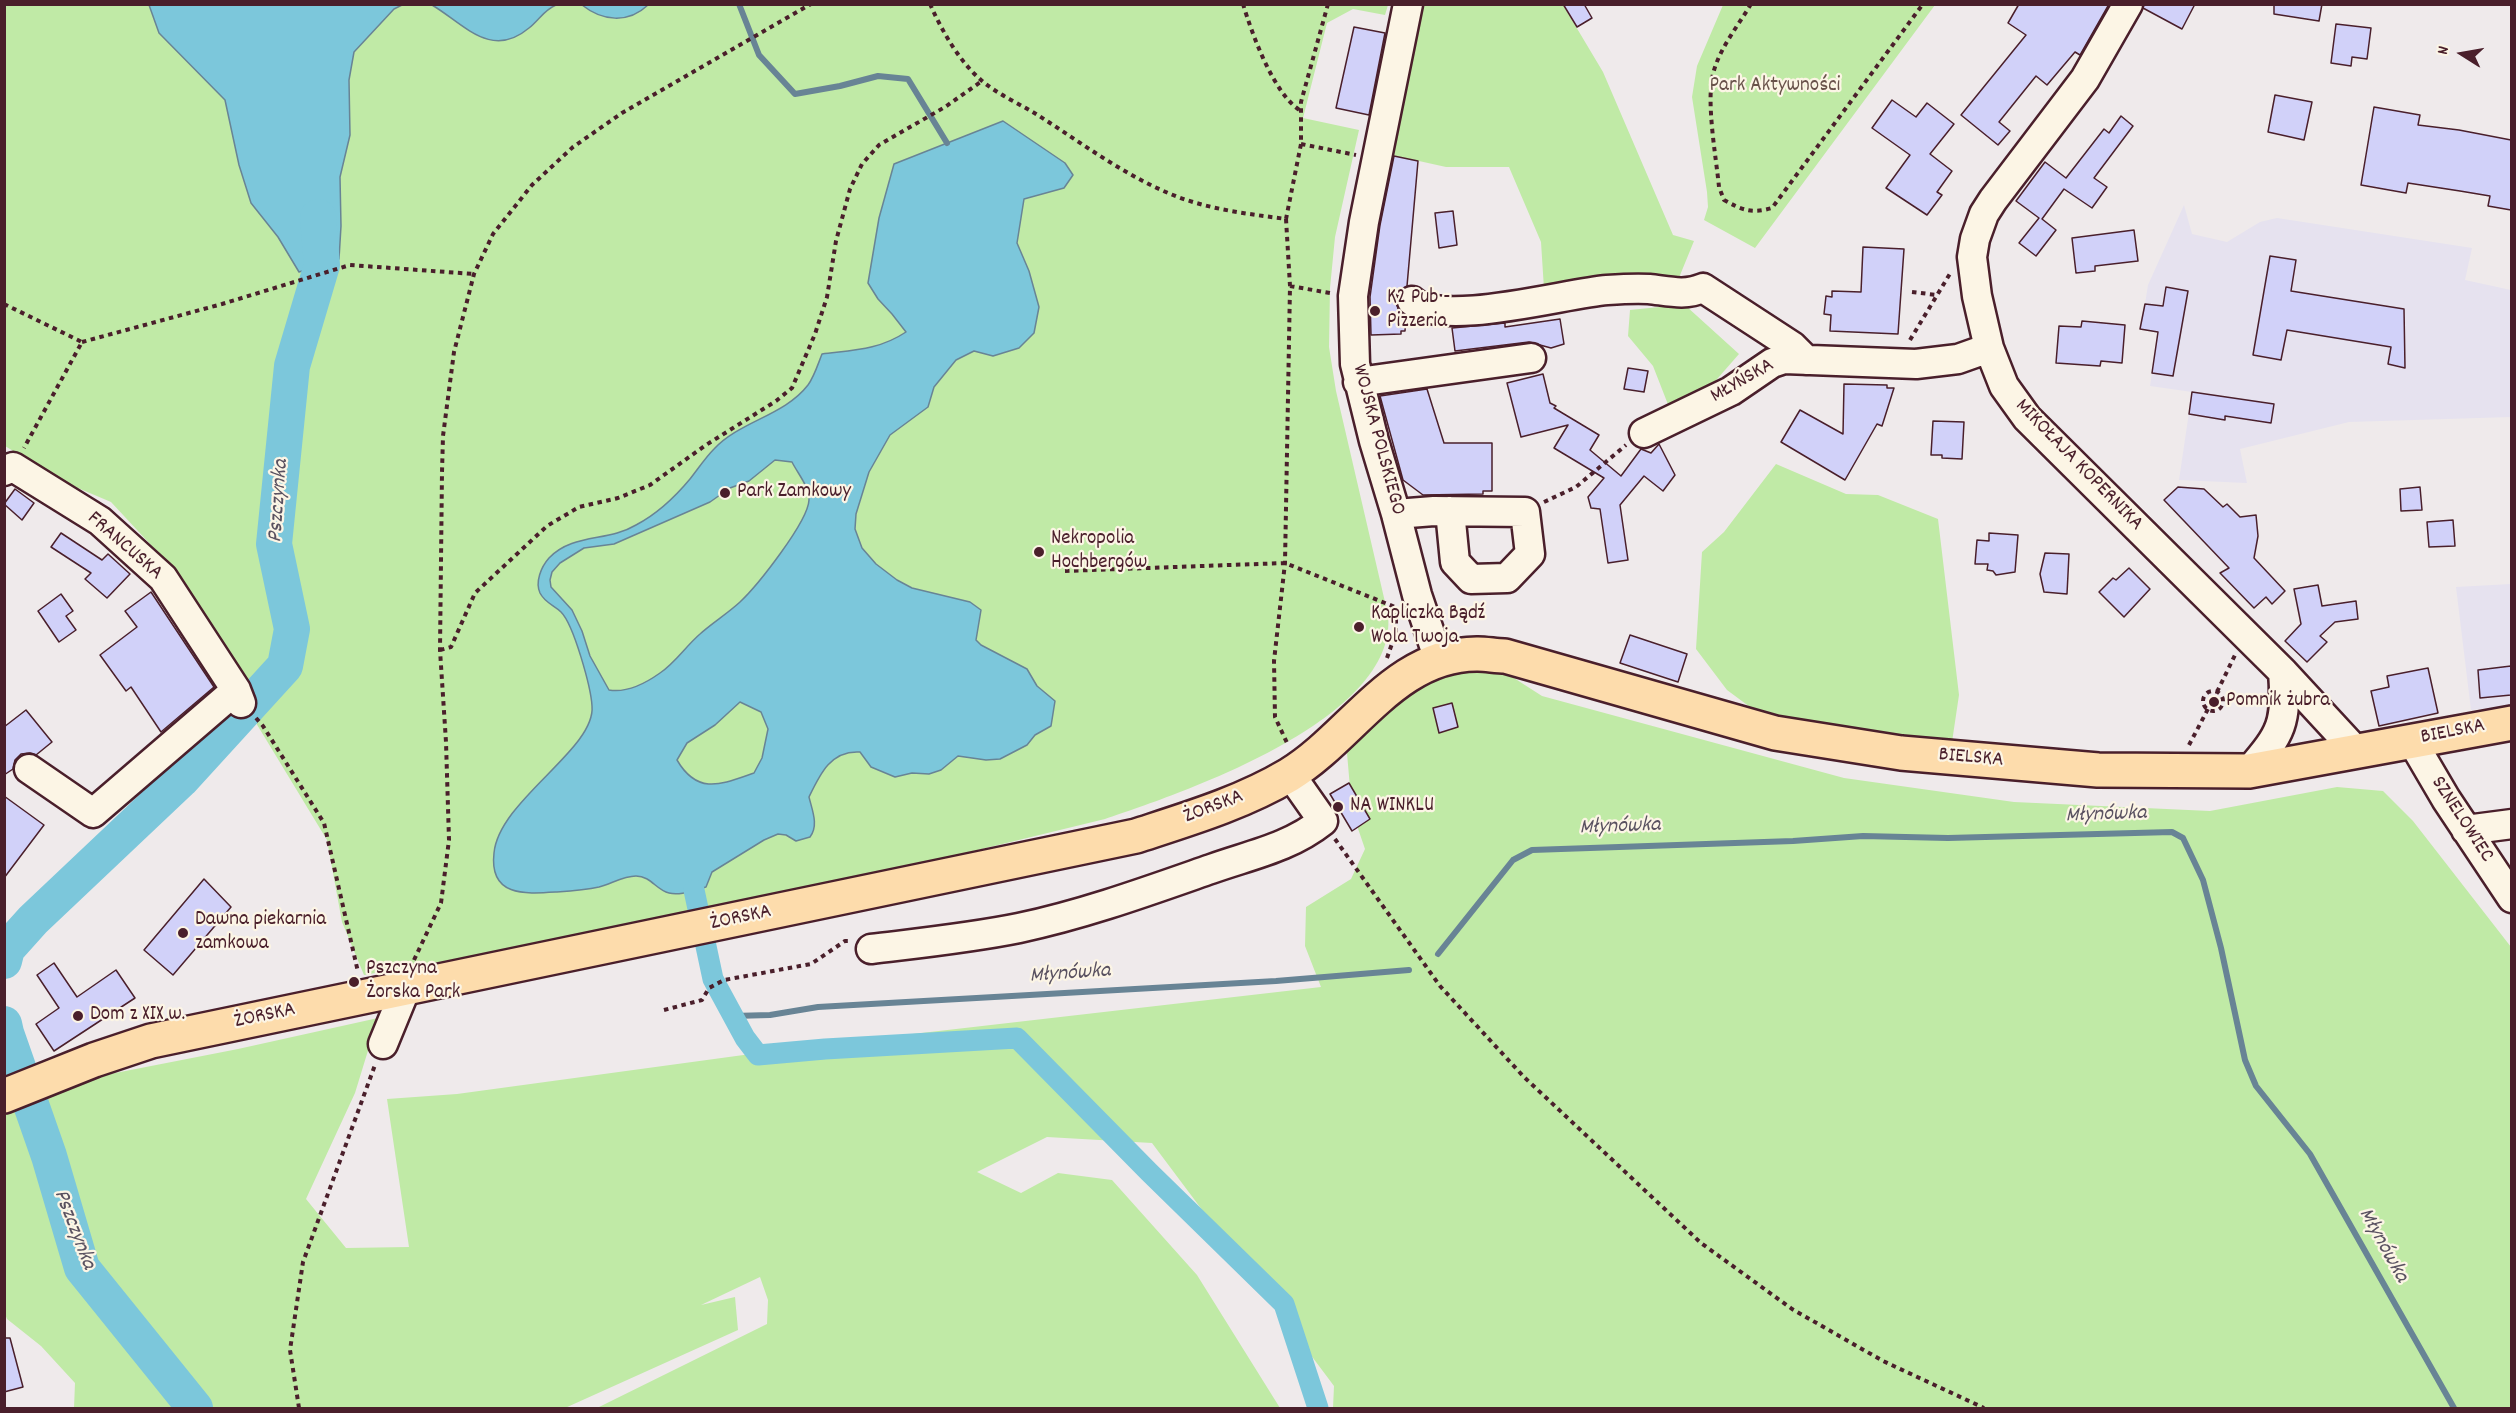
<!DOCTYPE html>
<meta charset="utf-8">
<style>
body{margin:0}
#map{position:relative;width:2516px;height:1413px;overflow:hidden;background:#efeaeb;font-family:Dekko,sans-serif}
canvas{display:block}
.frame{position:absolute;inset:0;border:6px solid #4a1f2b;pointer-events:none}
.north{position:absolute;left:2432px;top:24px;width:60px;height:60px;-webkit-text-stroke:4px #fcf5e5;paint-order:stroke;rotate:281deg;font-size:16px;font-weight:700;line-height:24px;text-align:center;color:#4a1f2b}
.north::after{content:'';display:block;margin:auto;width:21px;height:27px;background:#4a1f2b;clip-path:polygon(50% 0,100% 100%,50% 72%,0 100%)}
</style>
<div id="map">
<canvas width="2516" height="1413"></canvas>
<div class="frame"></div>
<div class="north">N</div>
</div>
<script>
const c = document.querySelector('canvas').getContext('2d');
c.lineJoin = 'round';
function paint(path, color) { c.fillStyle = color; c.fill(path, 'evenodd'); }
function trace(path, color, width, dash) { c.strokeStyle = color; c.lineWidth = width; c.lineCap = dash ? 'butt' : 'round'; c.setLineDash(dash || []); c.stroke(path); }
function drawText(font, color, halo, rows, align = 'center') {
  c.font = font + ' Dekko,sans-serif'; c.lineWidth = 4.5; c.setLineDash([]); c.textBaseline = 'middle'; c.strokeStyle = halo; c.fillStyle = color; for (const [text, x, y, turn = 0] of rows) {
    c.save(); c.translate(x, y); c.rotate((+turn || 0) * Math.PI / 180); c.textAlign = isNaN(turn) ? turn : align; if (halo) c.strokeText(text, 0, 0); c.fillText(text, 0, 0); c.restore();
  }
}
paint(new Path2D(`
 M2184 205 2192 234 2227 242 2260 222 2277 218 2472 248 2465 280 2511 290V417L2349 422 2240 449 2247 483 2179 480 2192 392 2150 386 2158 332 2141 329 2148 285Z
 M2511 584V706L2471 710 2456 587Z`), '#e6e2ef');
paint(new Path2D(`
 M4 5H1388L1385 15 1353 9 1327 23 1303 118 1359 130 1335 237 1330 288 1329 347 1336 391 1388 615C1399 719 1183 793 1105 819L715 914 364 975 342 922 327 840 236 690 213 633 177 573 111 502 66 483 5 446Z
 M1423 5H1563L1603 72 1673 235 1694 241 1676 285 1544 289 1541 242 1509 167H1446L1392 155Z
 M1723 5H1935L1755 248 1704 220 1708 207 1707 192 1692 97 1697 66Z
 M1669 306H1686L1739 354 1711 386 1669 407 1653 366 1628 336 1630 310Z
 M1776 464 1846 494 1878 495 1938 519 1959 695 1952 742 1785 718 1754 710 1727 690 1696 649 1702 552 1724 532Z
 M1478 669 1503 671 1542 696 1844 778 2014 802 2210 811 2337 787 2383 791 2413 821 2511 947V1408H1333L1334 1386 1152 1143 1047 1137 977 1172 1021 1193 1058 1173 1112 1180 1197 1275 1280 1408H597L767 1324 768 1300 760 1277 701 1305 735 1297 738 1330 565 1408H74L75 1383 41 1346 7 1319 5 1314 4 1116 59 1084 238 1049 378 1018 355 1093 306 1199 346 1248 409 1247 387 1099 457 1094 817 1045 1321 987 1305 946 1306 907 1351 879 1365 849 1352 811 1347 753 1361 732 1421 684 1452 672Z`), '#c0eaa6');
const water = new Path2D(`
 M149 5H402L394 9 354 52 349 80 350 135 340 177 341 226 339 259 299 272 278 237 251 203 239 165 225 100 159 33Z
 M432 5H556C544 10 539 20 529 28 491 60 464 24 432 5Z
 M582 5H648C628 24 602 21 582 5Z
 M1003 121 1065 163 1073 175 1064 188 1024 199 1017 243 1029 271 1039 307 1034 333 1019 348 993 356 974 351 956 360 934 387 928 407 890 435 869 472 856 514 855 529 862 548 876 564 897 580 912 588 970 602 981 610 976 640 981 645 1027 669 1037 686 1055 701 1051 726 1035 735 1027 745 1000 759 986 760 958 756 941 770 929 774 912 773 895 777 871 767 860 752C831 750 820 774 809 797 812 810 819 825 810 837L796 841 786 835 778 834 764 840 712 872 706 887C694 890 680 896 669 893 656 890 651 876 636 876 623 876 611 884 599 887 585 890 571 891 557 892 525 894 489 897 494 853 499 800 596 749 592 706 591 688 574 625 561 612 554 605 545 603 540 593 535 582 541 567 549 558 573 533 608 542 636 525 657 514 675 497 690 479 698 469 705 458 714 449 740 421 784 416 808 385 814 377 818 364 822 354 853 350 879 350 906 332L892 314 878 299 868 283 879 218 894 164ZM775 460 792 462C798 474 809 486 809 500 808 522 757 586 740 602 727 614 712 623 700 634 686 646 675 663 660 673 646 683 627 693 609 690L590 656 582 631 572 610 551 587 550 580 552 572 560 563 584 548 614 544 710 502 730 488 749 481ZM740 702 761 712 768 729 762 758 754 773C722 784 698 796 677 760L687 743 715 725Z`);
paint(water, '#7cc7db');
trace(water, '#688495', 1.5);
trace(new Path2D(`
 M739 4 759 55 795 94 840 86 878 76 908 79 947 143
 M1438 954 1513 860 1532 850 1793 841 1863 836 1948 838 2172 832 2183 838 2203 880 2221 948 2245 1060 2256 1086 2310 1154 2454 1408
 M733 1016 770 1015 818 1007 1276 981 1409 970`), '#688495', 6);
trace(new Path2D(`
 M694 890 713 979 745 1038 758 1055 825 1049 1017 1038 1149 1172 1284 1304 1318 1408`), '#7cc7db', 21);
trace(new Path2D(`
 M4 961 7 949 33 920 181 780 285 666 292 629 274 544 292 366 322 265 318 217
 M4 1024 6 1033 49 1156 82 1268 195 1408`), '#7cc7db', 36);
const building = new Path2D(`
 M1563 4H1584L1592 18 1577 27Z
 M2019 4H2109L2080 55 2075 52 2047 85 2036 76 1999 122 2010 131 1998 145 1961 115 2026 35 2008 23Z
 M2144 4H2195L2182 29 2143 8Z
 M2274 4H2322L2319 21 2274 14Z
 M2336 24 2371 28 2367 59 2352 57 2351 66 2331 63Z
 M1354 27 1385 33 1369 115 1336 108Z
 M2275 95 2312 102 2304 140 2268 132Z
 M1892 100 1916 117 1927 103 1954 124 1930 154 1952 171 1937 192 1942 195 1927 215 1886 188 1910 155 1872 128Z
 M2374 107 2420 115 2418 125 2459 130 2511 140V210L2488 206 2490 196 2460 191 2408 183 2406 193 2361 185Z
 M2121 116 2133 126 2094 178 2107 187 2092 208 2064 189 2042 219 2056 230 2036 256 2019 243 2039 218 2016 201 2045 162 2066 178 2104 129 2109 133Z
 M1394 156 1418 161 1407 286 1397 293 1396 302 1399 311 1406 316 1405 331H1401V334L1371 335 1370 297 1380 225Z
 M1453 211 1457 245 1439 248 1435 213Z
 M2134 230 2138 261 2095 266V271L2076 273 2072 238Z
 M1863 247 1904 249 1898 334 1830 331 1831 315 1824 314 1826 296 1832 297V291L1861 292Z
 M2270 256 2296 260 2291 291 2404 309 2405 368 2388 364 2391 347 2287 330 2281 360 2253 355Z
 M2166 287 2188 291 2173 376 2152 373 2158 332 2140 329 2145 304 2163 306Z
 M1560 319 1564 344 1551 348 1529 342 1455 351 1452 328 1505 323V327Z
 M2082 321 2125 325 2122 363 2101 361 2100 366 2056 363 2059 326 2081 327Z
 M1628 368 1648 371 1644 392 1624 389Z
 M1543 374 1550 403 1556 406 1554 408 1599 435 1590 450 1621 476 1641 449 1651 453 1659 444 1675 475 1663 491 1644 476 1620 505 1628 560 1608 563 1600 509 1591 508 1588 497 1604 478 1554 448 1568 425 1521 437 1507 383Z
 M1844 384 1887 385V388H1894L1882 426 1877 424 1845 480 1781 442 1800 410 1843 434Z
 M1427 389 1444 443H1492V491H1483V494L1423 495 1403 480 1380 396Z
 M2192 392 2274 404 2271 423 2225 416V420L2189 414Z
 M1933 421 1964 422 1962 459 1942 458V455H1931Z
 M2178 487 2204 489 2223 507 2227 504 2240 517 2256 515 2258 536 2254 558 2285 591 2272 604 2266 597 2254 608 2220 573 2229 568 2164 500Z
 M2420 487 2422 510 2401 511 2400 489Z
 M15 489 34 503 22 520 4 504Z
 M2453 520 2455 546 2429 547 2427 522Z
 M61 533 102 560 108 554 130 574 107 598 85 579 91 573 51 547Z
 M1989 533 2018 535 2015 572 1996 575 1993 571 1987 570 1988 564H1975L1977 540 1989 541Z
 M2045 553 2069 554 2067 594 2044 592 2040 574Z
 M2129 568 2150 589 2124 617 2099 592 2113 578 2116 580Z
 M2318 585 2322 606 2356 601 2358 619 2335 622 2320 636 2327 642 2307 662 2285 641 2301 624 2294 589Z
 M151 592 214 687 161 732 131 687 126 691 100 655 137 627 125 611Z
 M61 594 73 611 66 616 76 630 59 642 38 611Z
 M1630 635 1687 654 1678 682 1620 663Z
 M2511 666V695L2480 698 2478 670Z
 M2428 668 2438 713 2379 726 2371 691 2389 687 2387 676Z
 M1452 703 1458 727 1439 733 1433 708Z
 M26 710 52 742 36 755 30 753 21 754 15 760 13 769 4 775V727Z
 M1349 783 1370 819 1352 831 1330 794Z
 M4 796 44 825 4 878Z
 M204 879 231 907 173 975 144 950Z
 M54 963 77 997 116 970 135 998 54 1051 36 1024 59 1008 37 975Z
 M4 1338H10L23 1387 4 1392Z`);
paint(building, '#d1d1f9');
trace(building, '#4a1f2b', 1.5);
const minor = new Path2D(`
 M1408 4 1364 222 1353 296 1355 364 1374 441 1396 514 1417 595 1439 660
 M2128 4 2085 79 1993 200 1984 214 1975 239 1972 257 1977 296 1989 348 2004 386 2027 418 2283 672 2357 752
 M1412 301C1443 328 1566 293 1607 290 1621 289 1636 288 1649 289 1668 291 1685 296 1703 288L1792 346 1806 360
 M1358 382 1531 358
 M1644 433 1731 391 1772 363 1784 359 1916 364 1958 359 1989 348
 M4 471 13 467 100 521 163 578 236 690 241 703
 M1396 514 1434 511 1525 512 1530 554 1507 578 1471 579 1455 562 1450 511
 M2412 741 2446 799 2512 898
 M29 769 93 813 236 690
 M2249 771C2282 733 2287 723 2283 672
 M2466 830 2512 824
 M871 949C920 943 970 938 1019 928 1085 914 1148 891 1211 869 1250 855 1289 848 1323 821L1290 774
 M383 1044 406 988`);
const major = new Path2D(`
 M4 1096 94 1060 151 1041 1136 836C1188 819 1242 803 1289 775 1352 737 1395 653 1478 654 1487 654 1496 656 1505 656L1775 733 1901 753 2098 770 2249 771 2512 723`);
trace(minor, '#4a1f2b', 33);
trace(major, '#4a1f2b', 38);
trace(new Path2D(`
 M930 4C942 31 959 61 981 80 997 94 1018 103 1036 114 1082 143 1126 177 1178 197 1213 210 1249 214 1286 219L1301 144V102L1328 4
 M1243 4C1252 34 1274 95 1301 111
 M1751 4C1738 26 1719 49 1713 74 1706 103 1716 156 1719 187L1724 200C1742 210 1752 214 1772 208L1923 4
 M1301 144 1356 155
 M1286 219 1290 286 1285 563 1274 661 1275 717 1288 745
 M1290 286 1330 293
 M1912 292 1937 295
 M4 304 82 342 24 448
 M1910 340 1951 272
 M82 342 222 304 350 265 474 274
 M1544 502 1576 487 1626 445
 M1065 571 1285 563 1395 607
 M440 650 451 647 475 593 547 526 579 507 618 498 650 485 706 445 776 401 792 388 815 334 827 297 836 241 850 189 862 164 879 145 945 107 982 81
 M1387 658 1396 632V613
 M2203 701a10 10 0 1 1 20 0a10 10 0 1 1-20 0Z
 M2217 692 2235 655
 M256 718 263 726 324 823 358 972
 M2189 745 2208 709
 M1335 839 1440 986 1524 1077 1701 1243 1792 1309 1883 1361 1984 1408
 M414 960 441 903 449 840 446 742 440 650 442 472 443 436 454 352 474 274 493 234 532 185 573 147 622 113 811 4
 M664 1010 702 1000 709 988 724 980 811 964 845 941H850
 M299 1408 290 1350 303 1262 375 1065`), '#4a1f2b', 4, [4.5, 4.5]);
trace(minor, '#fcf5e5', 28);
trace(major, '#fddcac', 33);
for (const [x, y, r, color] of [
 [1375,311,6,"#4a1f2b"],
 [725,493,6,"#4a1f2b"],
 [1039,552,6,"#4a1f2b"],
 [1359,627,6,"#4a1f2b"],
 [2214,702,6,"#4a1f2b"],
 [1338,807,6,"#4a1f2b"],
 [183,933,6,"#4a1f2b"],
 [354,982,6,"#4a1f2b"],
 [78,1016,6,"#4a1f2b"]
]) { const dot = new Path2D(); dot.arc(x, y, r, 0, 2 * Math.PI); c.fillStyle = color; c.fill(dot); trace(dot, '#fcf5e5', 2); }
drawText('21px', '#68524a', '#fcf5e5', [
 ["Park Aktywności",1775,87]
]);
drawText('21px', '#4a1f2b', '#fcf5e5', [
 ["K2 Pub -",1387,299],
 ["Pizzeria",1387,323],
 ["Park Zamkowy",737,493],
 ["Nekropolia",1051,540],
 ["Hochbergów",1051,564],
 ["Kapliczka Bądź",1371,615],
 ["Wola Twoja",1371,639],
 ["Pomnik żubra",2226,702],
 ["NA WINKLU",1350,807],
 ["Dawna piekarnia",195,921],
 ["zamkowa",195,945],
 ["Pszczyna",366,970],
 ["Żorska Park",366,994],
 ["Dom z XIX w.",90,1016]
], 'left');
drawText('21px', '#4a1f2b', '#fcf5e5', [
 ["MŁYŃSKA",1743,382,-30],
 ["WOJSKA POLSKIEGO",1377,440,75],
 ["MIKOŁAJA KOPERNIKA",2078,466,46],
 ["FRANCUSKA",124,547,41],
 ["BIELSKA",2453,733,-11],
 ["BIELSKA",1971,759,5],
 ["ŻORSKA",1214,808,-21],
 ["SZNELOWIEC",2461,820,57],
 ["ŻORSKA",741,919,-12],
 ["ŻORSKA",265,1017,-12]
]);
drawText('italic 22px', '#595160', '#fcf5e5', [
 ["Pszczynka",280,501,-86],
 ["Młynówka",2106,816,-2],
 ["Młynówka",1620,828,-2],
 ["Młynówka",1070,975,-4],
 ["Pszczynka",73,1230,69],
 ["Młynówka",2382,1246,61]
]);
</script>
